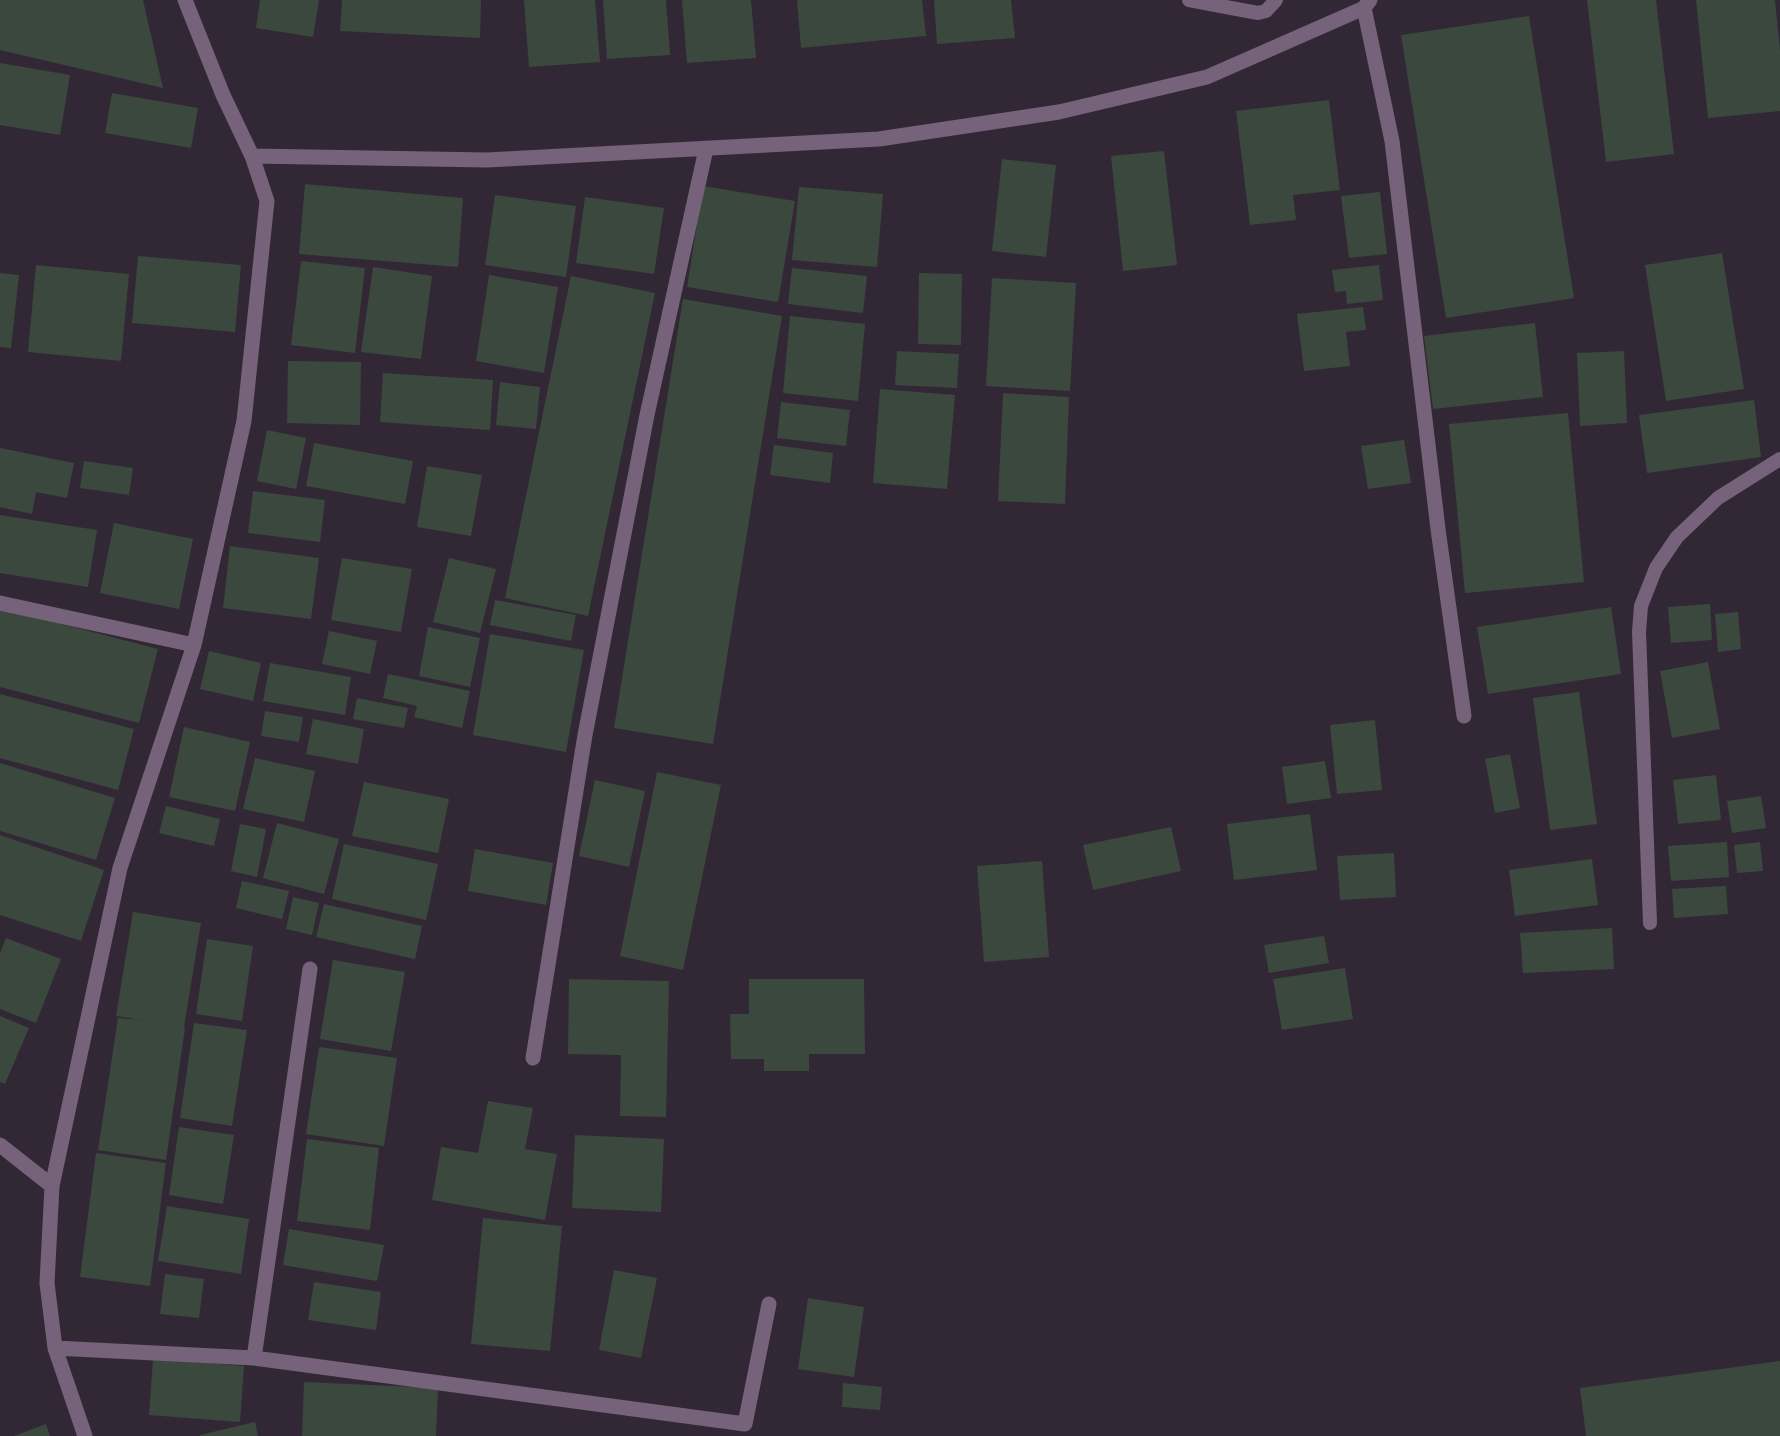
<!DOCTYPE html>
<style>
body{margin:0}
canvas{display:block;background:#322734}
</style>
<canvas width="1780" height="1436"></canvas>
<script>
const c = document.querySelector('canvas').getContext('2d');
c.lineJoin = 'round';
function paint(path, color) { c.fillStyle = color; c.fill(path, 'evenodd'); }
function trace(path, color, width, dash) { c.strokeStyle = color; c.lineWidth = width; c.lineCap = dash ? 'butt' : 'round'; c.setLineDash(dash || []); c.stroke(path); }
paint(new Path2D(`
 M0 0H143L163 88 0 50Z
 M260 0H319L313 37 256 28Z
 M342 0H481L480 38 340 31Z
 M524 0H595L600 62 529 67Z
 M603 0H666L670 55 607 59Z
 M682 0H751L756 58 687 63Z
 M797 0H922L926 36 801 48Z
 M934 0H1011L1015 38 937 44Z
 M1587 0H1656L1674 154 1606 162Z
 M1696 0H1775L1780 51V111L1708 118Z
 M1529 16 1574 298 1446 318 1401 35Z
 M0 63 70 75 60 135 0 125Z
 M112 93 198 108 191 148 105 133Z
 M1329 100 1340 190 1293 195 1296 220 1250 225 1236 111Z
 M1164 151 1177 265 1123 271 1111 156Z
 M1002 159 1056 165 1046 257 992 251Z
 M305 184 463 198 458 267 299 254Z
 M703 186 795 201 778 302 687 287Z
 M799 187 883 194 877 267 792 260Z
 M1380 192 1387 254 1349 258 1341 196Z
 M495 195 576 206 566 277 485 265Z
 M585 197 664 208 654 274 576 263Z
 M1722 253 1744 389 1666 401 1645 265Z
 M138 256 241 265 235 332 132 323Z
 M301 261 365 268 355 353 291 345Z
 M36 265 129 274 121 361 28 352Z
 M1379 265 1383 300 1347 304 1346 291 1335 292 1332 270Z
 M373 267 432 276 421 359 361 352Z
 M792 268 867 276 863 313 788 304Z
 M0 273 19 275 11 348 0 347Z
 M919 273 962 274 961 345 918 344Z
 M489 275 558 287 544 373 476 361Z
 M571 276 655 293 588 616 505 598Z
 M992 278 1076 283 1070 391 986 386Z
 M683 299 782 316 713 744 614 728Z
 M1363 307 1366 330 1346 332 1350 366 1304 371 1297 314Z
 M790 316 865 324 858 401 783 393Z
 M1535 323 1543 397 1433 409 1424 336Z
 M897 351 959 354 957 388 895 385Z
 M1624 351 1627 423 1580 426 1577 353Z
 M288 361 361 362 360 425 287 423Z
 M383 373 493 380 490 430 380 422Z
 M500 382 540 387 536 429 496 425Z
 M880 389 955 395 947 489 873 483Z
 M1003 393 1069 397 1065 504 998 501Z
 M1754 400 1761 457 1647 473 1639 415Z
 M781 402 850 410 846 446 777 438Z
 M1568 413 1584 582 1465 593 1449 424Z
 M267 430 306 438 296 489 257 481Z
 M1404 440 1411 483 1368 489 1361 446Z
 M314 443 413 461 405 504 306 486Z
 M774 445 833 453 830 483 770 475Z
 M0 448 74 463 67 498 36 492 32 514 0 507Z
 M84 461 133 468 129 495 80 488Z
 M427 466 482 475 471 536 417 527Z
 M253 491 325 500 320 542 248 533Z
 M0 515 97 530 88 587 0 573Z
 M114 523 193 539 179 609 100 593Z
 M230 546 319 558 311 619 223 608Z
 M342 558 412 569 401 632 331 620Z
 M449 558 496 569 480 633 433 622Z
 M495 600 576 615 571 641 490 625Z
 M1710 604 1712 640 1671 643 1668 607Z
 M1611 607 1621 674 1488 694 1477 627Z
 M0 608 158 649 139 723 0 687Z
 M1738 612 1741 649 1718 652 1715 614Z
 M428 627 480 638 470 687 419 676Z
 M329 631 377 641 370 674 322 664Z
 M490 634 584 650 566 752 473 735Z
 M209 651 261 663 253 701 200 689Z
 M1708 662 1720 729 1672 738 1660 671Z
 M270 663 351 677 345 715 263 701Z
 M388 674 470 691 462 728 414 717 417 706 383 698Z
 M1579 692 1597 824 1550 830 1533 698Z
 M0 694 134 729 118 790 0 758Z
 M357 698 408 708 404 728 353 719Z
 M265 711 303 717 299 742 261 736Z
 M313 719 364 729 358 764 306 754Z
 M1375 720 1382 790 1337 794 1330 725Z
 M184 727 250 742 235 811 169 797Z
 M1510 754 1520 808 1495 813 1485 759Z
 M255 758 315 771 304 822 243 809Z
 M1325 761 1331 798 1287 804 1282 767Z
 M0 763 115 798 96 860 0 831Z
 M657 772 721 785 683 970 620 956Z
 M1716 775 1721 820 1678 824 1673 780Z
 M595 780 645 791 629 867 579 856Z
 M364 782 449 799 438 853 352 836Z
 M1761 796 1766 828 1732 833 1727 801Z
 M166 806 220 819 214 846 159 833Z
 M1310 814 1317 870 1234 880 1227 824Z
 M277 823 339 839 324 894 263 878Z
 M240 824 266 829 257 877 231 871Z
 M1171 827 1181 871 1093 890 1083 845Z
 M0 835 104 870 81 941 0 915Z
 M1727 842 1729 877 1671 881 1668 846Z
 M1760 842 1763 871 1737 873 1734 845Z
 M344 844 438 864 426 920 332 899Z
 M475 849 553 863 546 905 468 891Z
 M1394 853 1396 897 1340 900 1337 856Z
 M1592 859 1598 905 1515 916 1509 870Z
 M1042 861 1049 957 984 962 977 866Z
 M242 881 289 891 282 919 236 908Z
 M1726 886 1728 914 1674 918 1672 889Z
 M293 897 319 903 312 935 286 929Z
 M324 904 422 926 415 959 316 937Z
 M133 912 201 923 184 1027 185 1028 166 1160 98 1150 118 1018 142 1020 116 1016Z
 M1612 928 1614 969 1523 973 1520 933Z
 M1324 936 1329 963 1269 973 1264 945Z
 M6 938 61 959 36 1023 0 1009V953Z
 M207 939 253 946 242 1021 196 1014Z
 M333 960 405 972 391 1051 320 1039Z
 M1345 968 1353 1019 1282 1030 1273 979Z
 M569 979 669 981 666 1117 620 1116 621 1055 568 1054Z
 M749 979H864L865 1054H809V1071H764V1059H731L730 1014H749Z
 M0 1016 29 1028 5 1084 0 1082Z
 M194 1023 247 1030 232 1126 180 1118Z
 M319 1047 397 1058 384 1146 306 1134Z
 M488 1101 533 1108 525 1149 557 1154 545 1220 432 1200 441 1147 478 1153Z
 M179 1127 234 1135 223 1204 169 1195Z
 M575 1135 664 1139 661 1212 572 1208Z
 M307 1139 379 1148 370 1230 297 1221Z
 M96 1153 166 1163 150 1286 80 1277Z
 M167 1206 249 1219 241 1274 158 1261Z
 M483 1218 562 1226 550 1351 471 1344Z
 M289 1229 384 1245 377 1281 283 1265Z
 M614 1270 657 1278 641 1358 599 1350Z
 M165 1274 204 1279 199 1318 160 1314Z
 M314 1282 381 1292 376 1330 308 1320Z
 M808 1298 864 1307 854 1377 798 1369Z
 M153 1359 244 1366 240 1422 149 1415Z
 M1780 1361V1436H1586L1580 1388Z
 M304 1382 438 1388 436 1436H302Z
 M843 1383 882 1387 880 1410 842 1407Z
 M255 1422 258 1436H200V1435Z
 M46 1424 50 1436H14Z`), '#3a483d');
trace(new Path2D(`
 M1189 0 1258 13 1266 11 1276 0
 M1650 923 1639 632 1641 606 1656 568 1677 537 1718 498 1780 459`), '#77627b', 14);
trace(new Path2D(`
 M1364 8 1392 141 1438 529 1464 716
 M252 156 487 160 879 139 1059 112 1207 77 1364 8 1370 0
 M0 603 194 645
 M533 1058 585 735 647 415 706 149
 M0 1145 52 1186
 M55 1348 254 1358 745 1424 769 1304
 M254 1358 310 969
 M85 1436 55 1348 47 1283 52 1186 120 868 194 645 244 421 267 201 252 156 223 95 185 0`), '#77627b', 15);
</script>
